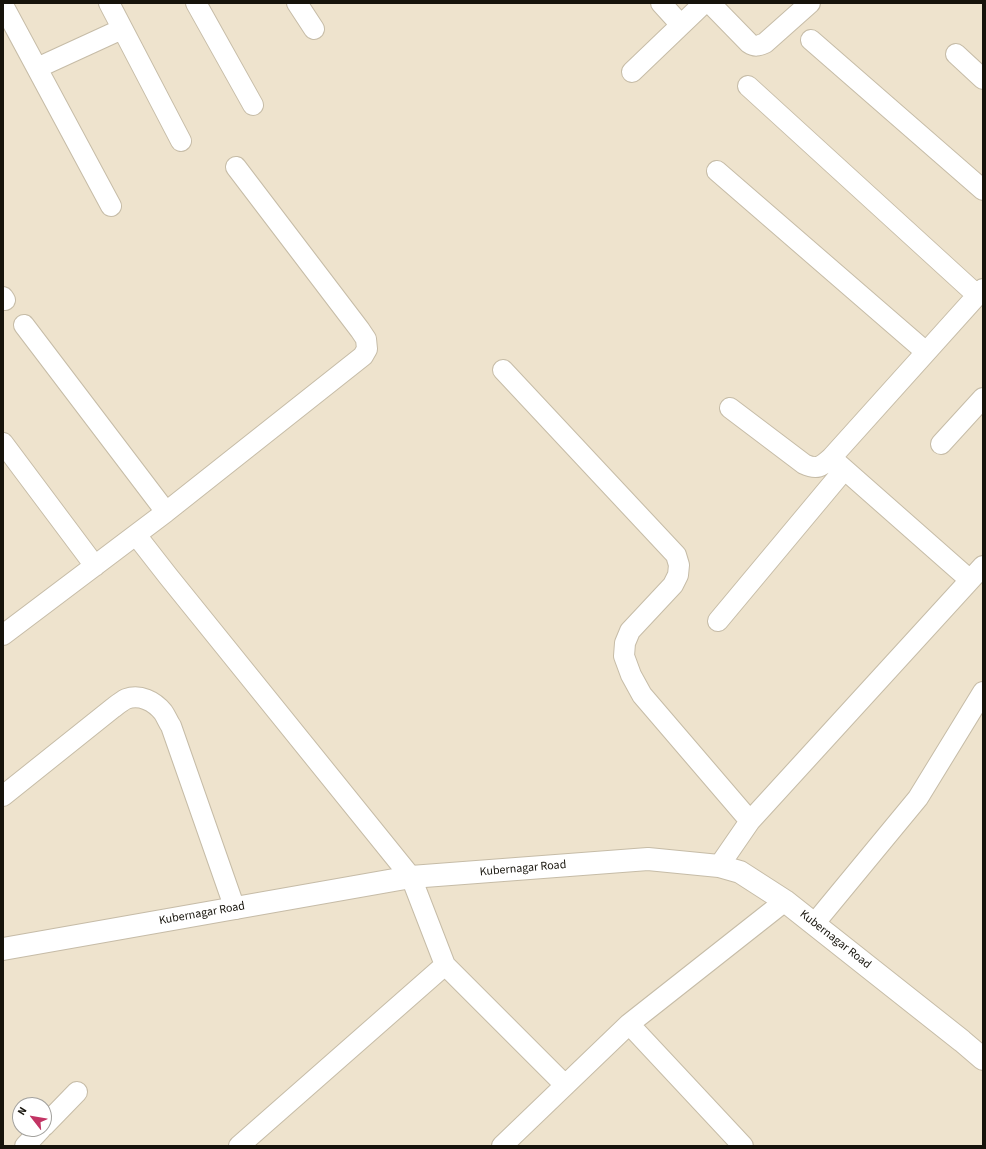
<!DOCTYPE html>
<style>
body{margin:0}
#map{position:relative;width:986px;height:1149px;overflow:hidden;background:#eee3cd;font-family:"Source Sans 3",sans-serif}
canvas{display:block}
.frame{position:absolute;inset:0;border:4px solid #16130b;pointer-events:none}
.north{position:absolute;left:12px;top:1097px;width:40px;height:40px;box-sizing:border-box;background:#fff;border:1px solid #a2a19d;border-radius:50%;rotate:301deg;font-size:11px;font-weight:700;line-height:16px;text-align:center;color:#16130b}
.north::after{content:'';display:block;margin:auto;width:14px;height:18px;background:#c23464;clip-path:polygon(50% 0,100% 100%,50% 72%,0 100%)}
</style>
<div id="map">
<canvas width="986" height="1149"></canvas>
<div class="frame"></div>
<div class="north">N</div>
</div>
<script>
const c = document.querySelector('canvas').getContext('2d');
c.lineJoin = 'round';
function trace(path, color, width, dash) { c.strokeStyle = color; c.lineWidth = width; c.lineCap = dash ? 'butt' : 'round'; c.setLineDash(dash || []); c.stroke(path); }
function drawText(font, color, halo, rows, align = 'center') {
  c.font = font + ' "Source Sans 3",sans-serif'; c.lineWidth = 4; c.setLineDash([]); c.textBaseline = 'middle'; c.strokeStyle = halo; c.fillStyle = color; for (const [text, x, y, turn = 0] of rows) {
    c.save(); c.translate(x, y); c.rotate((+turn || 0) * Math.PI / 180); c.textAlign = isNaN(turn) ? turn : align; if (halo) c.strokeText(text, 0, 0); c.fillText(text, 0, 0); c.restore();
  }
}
const street = new Path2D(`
 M109 3 181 141
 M196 3 253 105
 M297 3 314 29
 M661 3 681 25
 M710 3 749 43C755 47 758 46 765 43L810 3
 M3 5 111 206
 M811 40 983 190
 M956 54 983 79
 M37 68 122 29
 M632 72 704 3
 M748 86 977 295
 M717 171 926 352
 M3 297 5 300
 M24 325 166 512
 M503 370 676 555 679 565 678 575 673 585 630 631 625 643 624 656 631 675 642 695 750 821
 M730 408 804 464C817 470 821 467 831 458L983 289
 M3 443 95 566
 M941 444 983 398
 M835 461 970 580
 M136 535 168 576 411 877 445 965
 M718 621 844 470
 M3 635 166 512 363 356 367 349 366 339 360 330 236 167
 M3 796 113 708C117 705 122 701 126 699 140 694 154 701 163 712 166 716 168 722 171 726L235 909
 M719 866 750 821 983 566
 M814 924 918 798 983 692
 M629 1024 743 1146
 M44 1126 77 1092
 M25 1146 41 1129
 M239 1146 445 965 565 1085
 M502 1146 629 1024 785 901`);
const secondary = new Path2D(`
 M3 949 411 877 648 859 719 866 740 872 785 901 962 1041 983 1059`);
trace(street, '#c6bca7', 22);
trace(secondary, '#c6bca7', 24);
trace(street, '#fff', 20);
trace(secondary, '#fff', 22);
drawText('12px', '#16130b', '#fff', [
 ["Kubernagar Road",523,869,-5],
 ["Kubernagar Road",202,914,-10],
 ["Kubernagar Road",835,940,38]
]);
</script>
